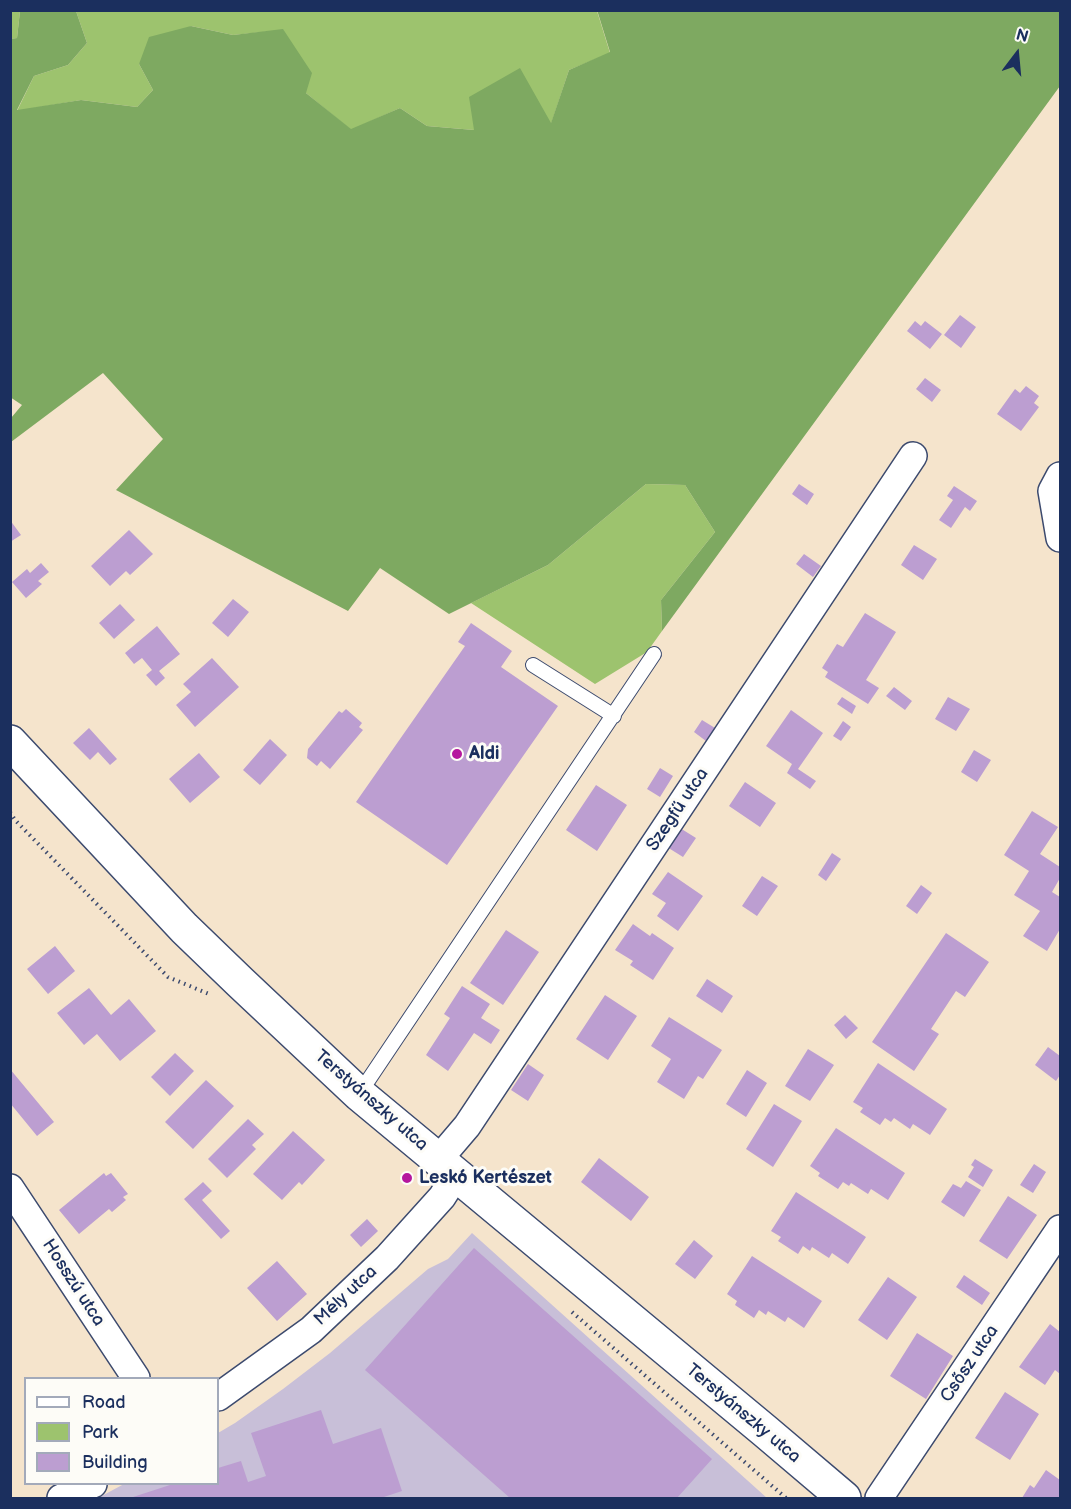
<!DOCTYPE html>
<meta charset="utf-8">
<style>
body{margin:0}
#map{position:relative;width:1071px;height:1509px;overflow:hidden;background:#f5e4cc;font-family:"Balsamiq Sans",sans-serif}
canvas{display:block}
.frame{position:absolute;inset:0;border:12px solid #1b2f5e;pointer-events:none}
.legend{position:absolute;left:24px;top:1377px;width:195px;height:108px;box-sizing:border-box;background:#fdfcf7;border:2px solid #a3aaba;margin:0;padding:8px 10px;list-style:none;font-size:18px;color:#1b2f5e}
.legend li{display:flex;align-items:center;gap:12px;height:30px}
.legend b{width:30px;border:2px solid #a3aaba}
.north{position:absolute;left:987px;top:24px;width:60px;height:60px;-webkit-text-stroke:4px #fdfcf7;paint-order:stroke;rotate:16deg;font-size:16px;font-weight:700;line-height:24px;text-align:center;color:#1b2f5e}
.north::after{content:'';display:block;margin:auto;width:21px;height:27px;background:#1b2f5e;clip-path:polygon(50% 0,100% 100%,50% 72%,0 100%)}
</style>
<div id="map">
<canvas width="1071" height="1509"></canvas>
<div class="frame"></div>
<ul class="legend">
<li><b style="height:8px;background:#fff"></b>Road</li>
<li><b style="height:16px;background:#9dc36e"></b>Park</li>
<li><b style="height:16px;background:#bc9ed1"></b>Building</li>
</ul>
<div class="north">N</div>
</div>
<script>
const c = document.querySelector('canvas').getContext('2d');
c.lineJoin = 'round';
function paint(path, color) { c.fillStyle = color; c.fill(path, 'evenodd'); }
function trace(path, color, width, dash) { c.strokeStyle = color; c.lineWidth = width; c.lineCap = dash ? 'butt' : 'round'; c.setLineDash(dash || []); c.stroke(path); }
function drawText(font, color, halo, rows, align = 'center') {
  c.font = font + ' "Balsamiq Sans",sans-serif'; c.lineWidth = 6; c.setLineDash([]); c.textBaseline = 'middle'; c.strokeStyle = halo; c.fillStyle = color; for (const [text, x, y, turn = 0] of rows) {
    c.save(); c.translate(x, y); c.rotate((+turn || 0) * Math.PI / 180); c.textAlign = isNaN(turn) ? turn : align; if (halo) c.strokeText(text, 0, 0); c.fillText(text, 0, 0); c.restore();
  }
}
paint(new Path2D(`
 M472 1233 767 1498H98L124 1484H218V1433L235 1423 283 1389 330 1353 428 1269 448 1259Z`), '#c8bfd8');
paint(new Path2D(`
 M11 11H20L17 38 11 39Z
 M76 11H597L610 53 569 70 551 124 474 130 427 126 400 108 351 130 306 93 283 30 233 35 191 26 139 64 153 90 137 107 81 100 17 111 34 76 68 65 87 43Z
 M646 484 685 485 715 532 661 600 662 631 647 652 595 684 471 603 548 565Z`), '#9dc36e');
paint(new Path2D(`
 M20 11H76L87 43 68 65 34 76 17 110 81 100 137 107 153 90 139 64 149 37 191 26 233 35 283 29 312 73 306 93 351 129 400 108 427 126 474 130 469 97 520 68 551 123 569 70 610 52 597 10 1060 11V86L662 631 661 600 715 532 685 485 646 484 548 565 449 614 380 568 348 611 116 490 163 439 103 373 11 442V418L22 405 10 397V39L17 38Z`), '#7ea961');
paint(new Path2D(`
 M960 315 976 327 961 348 944 335Z
 M915 321 921 326 925 321 942 334 930 349 907 331Z
 M925 378 941 390 932 402 916 389Z
 M1026 386 1039 396 1034 403 1039 407 1021 431 997 414 1015 389 1020 393Z
 M799 484 814 494 807 505 792 494Z
 M954 486 977 501 970 511 965 507 951 528 939 520 953 500 947 496Z
 M10 520 21 535 10 542Z
 M129 530 153 554 130 575 126 571 110 586 91 566Z
 M914 545 937 559 923 580 901 565Z
 M804 554 821 566 813 577 796 564Z
 M41 563 49 572 38 581 42 584 26 598 12 582 27 569 30 573Z
 M233 599 249 612 228 637 212 623Z
 M120 604 135 620 114 639 99 623Z
 M865 613 896 632 866 680 879 688 868 704 825 677 828 672 822 668 837 644 843 647Z
 M471 623 512 651 501 667 558 706 447 865 356 802 465 646 458 642Z
 M157 626 180 654 159 671 165 678 156 686 146 675 152 670 142 658 134 664 125 653Z
 M212 658 239 687 195 727 176 705 191 692 183 684Z
 M894 687 912 701 905 710 886 696Z
 M842 697 856 706 852 714 837 704Z
 M948 697 970 709 956 731 935 719Z
 M346 709 362 723 359 727 363 730 330 769 321 761 317 766 307 758 308 749 339 711 342 713Z
 M791 710 823 733 798 769 816 781 810 789 787 773 792 764 766 746Z
 M702 720 715 728 706 741 694 732Z
 M843 721 851 727 841 741 833 736Z
 M89 728 117 759 110 765 98 752 90 760 73 743Z
 M270 739 287 755 260 785 243 770Z
 M974 750 991 760 977 782 961 772Z
 M199 753 220 777 190 803 169 779Z
 M660 768 673 776 660 797 647 789Z
 M745 782 776 803 760 827 729 806Z
 M596 785 627 805 597 851 566 830Z
 M1032 811 1058 827 1040 854 1060 867V878L1052 892 1060 897V929L1047 951 1023 936 1040 911 1014 895 1029 871 1004 855Z
 M680 828 696 838 683 857 667 847Z
 M832 853 841 859 826 881 818 875Z
 M668 872 703 896 678 931 657 916 666 903 652 894Z
 M762 876 778 886 757 916 742 906Z
 M921 885 932 893 917 914 906 906Z
 M633 924 650 936 652 933 674 948 653 980 630 965 633 961 615 950Z
 M506 930 539 952 503 1005 470 983Z
 M946 933 989 962 965 997 956 991 931 1029 939 1034 914 1071 872 1042Z
 M55 946 75 971 48 994 27 969Z
 M707 979 733 996 722 1013 696 996Z
 M462 986 490 1004 481 1018 500 1030 491 1044 474 1033 448 1071 426 1055 450 1018 444 1014Z
 M89 988 111 1015 129 999 156 1031 120 1061 97 1034 84 1045 57 1013Z
 M605 995 637 1016 608 1060 576 1039Z
 M845 1015 858 1028 846 1039 834 1025Z
 M669 1017 722 1050 703 1079 698 1076 684 1099 657 1082 671 1059 651 1046Z
 M1048 1047 1060 1056V1075L1056 1081 1035 1065Z
 M808 1049 834 1065 810 1101 785 1086Z
 M175 1053 194 1071 170 1096 151 1077Z
 M878 1063 947 1109 930 1135 913 1124 910 1129 894 1118 891 1122 885 1118 880 1125 860 1112 863 1108 853 1102Z
 M528 1064 544 1075 528 1101 511 1090Z
 M10 1069 54 1122 37 1136 10 1103Z
 M747 1070 767 1083 746 1117 726 1104Z
 M206 1080 234 1106 193 1149 165 1122Z
 M774 1104 802 1121 773 1167 746 1149Z
 M248 1119 264 1134 252 1145 256 1149 227 1178 208 1159Z
 M836 1128 905 1173 888 1200 871 1189 868 1194 851 1183 849 1186 843 1182 838 1189 818 1176 820 1173 810 1166Z
 M293 1131 325 1160 302 1185 299 1182 282 1200 253 1174Z
 M599 1158 649 1197 631 1221 581 1182Z
 M975 1159 993 1170 983 1187 968 1177 974 1167 971 1165Z
 M1034 1164 1046 1172 1033 1193 1020 1185Z
 M104 1173 106 1176 111 1173 128 1194 123 1197 126 1200 112 1212 109 1209 79 1234 59 1210Z
 M966 1181 981 1190 964 1217 941 1202 953 1184 961 1188Z
 M203 1182 212 1191 202 1200 230 1231 221 1239 184 1199Z
 M796 1192 866 1237 848 1264 832 1253 829 1258 812 1247 810 1251 803 1246 798 1254 778 1241 781 1237 771 1231Z
 M1008 1196 1037 1215 1007 1259 979 1241Z
 M367 1219 378 1231 361 1247 350 1235Z
 M694 1240 713 1256 695 1279 675 1264Z
 M474 1248 712 1459 677 1498H510L365 1370Z
 M752 1256 822 1301 804 1328 788 1317 785 1322 768 1311 766 1315 759 1310 754 1318 735 1305 737 1301 727 1294Z
 M277 1261 307 1294 277 1321 247 1288Z
 M964 1275 990 1293 982 1305 956 1287Z
 M888 1277 917 1297 887 1340 858 1320Z
 M1050 1324 1060 1332V1374L1055 1370 1045 1385 1019 1367Z
 M917 1333 953 1356 926 1399 890 1376Z
 M1005 1392 1039 1414 1010 1460 975 1438Z
 M321 1410 333 1444 381 1428 402 1491 381 1498H130L173 1484H218V1468L241 1461 248 1482 266 1476 251 1433Z
 M1046 1470 1060 1480V1498H1022L1030 1485 1034 1488Z`), '#bc9ed1');
const service = new Path2D(`
 M533 665 614 716
 M359 1094 654 654`);
const minor = new Path2D(`
 M1060 476 1052 491 1060 538
 M438 1160 467 1126 913 456
 M10 1188 136 1378
 M218 1397 311 1330 387 1258 442 1197 456 1175
 M61 1498 93 1484
 M879 1498 1060 1229`);
const secondary = new Path2D(`
 M10 742 184 928 240 982 359 1094 765 1431 844 1498`);
trace(service, '#3c4a6e', 16);
trace(minor, '#3c4a6e', 30);
trace(secondary, '#3c4a6e', 36);
trace(new Path2D(`
 M10 812 15 820 168 977 209 994
 M572 1312 786 1498`), '#3c4a6e', 4, [1.5, 4.5]);
trace(service, '#fff', 14);
trace(minor, '#fff', 27);
trace(secondary, '#fff', 33);
for (const [x, y, r, color] of [
 [457,754,6,"#b5179e"],
 [407,1178,6,"#b5179e"]
]) { const dot = new Path2D(); dot.arc(x, y, r, 0, 2 * Math.PI); c.fillStyle = color; c.fill(dot); trace(dot, '#fdfcf7', 2); }
drawText('bold 18px', '#1b2f5e', '#fdfcf7', [
 ["Aldi",469,754],
 ["Leskó Kertészet",419,1178]
], 'left');
drawText('18px', '#1b2f5e', '#fdfcf7', [
 ["Szegfű utca",678,810,-56],
 ["Terstyánszky utca",371,1101,41],
 ["Hosszú utca",73,1283,57],
 ["Mély utca",346,1296,-43],
 ["Csősz utca",970,1364,-56],
 ["Terstyánszky utca",743,1414,40]
]);
</script>
